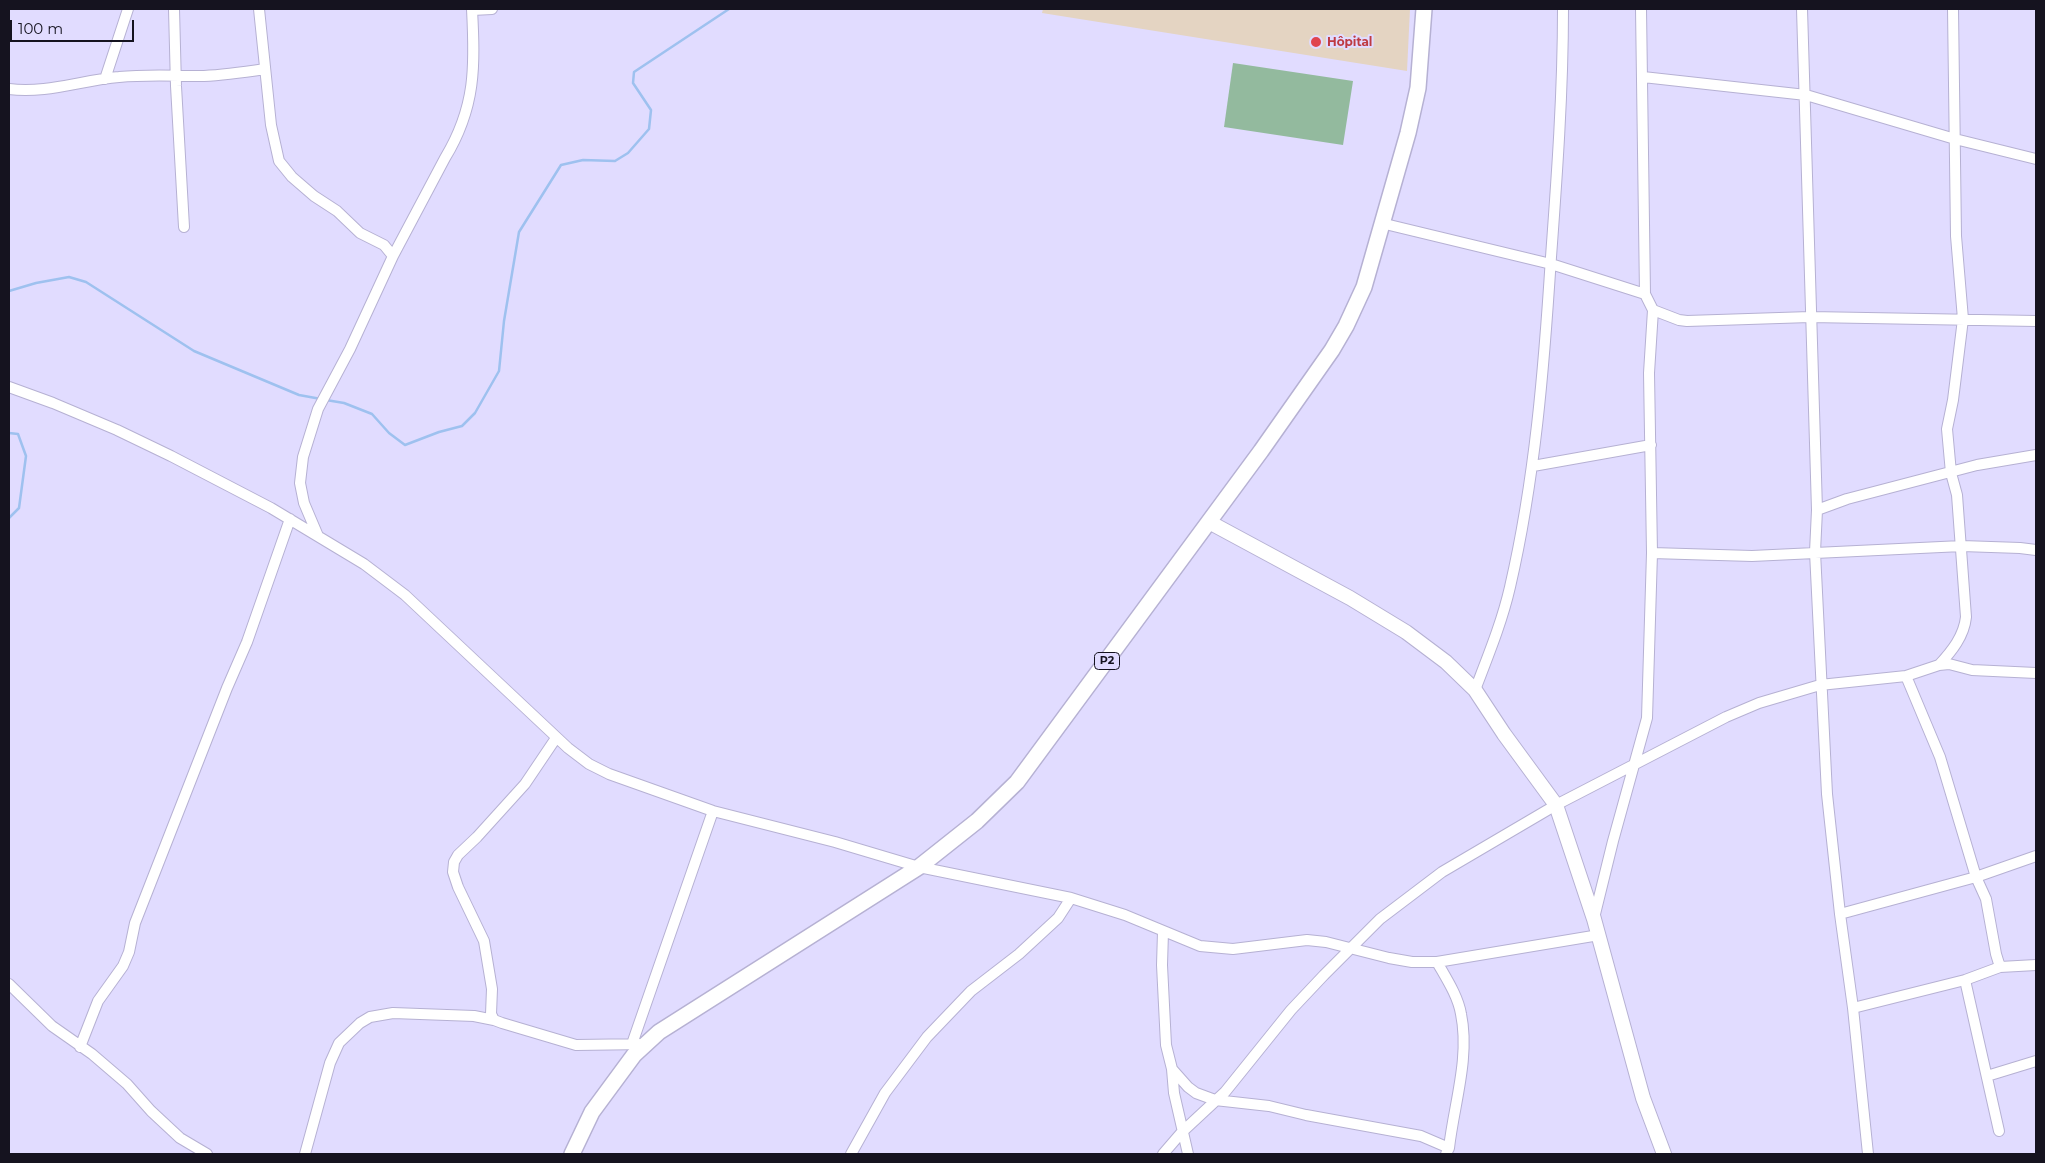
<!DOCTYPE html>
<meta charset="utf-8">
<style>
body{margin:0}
#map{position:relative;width:2045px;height:1163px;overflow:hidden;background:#e1dcff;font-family:Montserrat,sans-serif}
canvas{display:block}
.frame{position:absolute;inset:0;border:10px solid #15131f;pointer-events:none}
.scale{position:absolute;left:10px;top:20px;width:124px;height:22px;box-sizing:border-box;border:2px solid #15131f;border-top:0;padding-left:6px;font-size:15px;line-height:18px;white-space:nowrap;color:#15131f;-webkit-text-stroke:4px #e1dcff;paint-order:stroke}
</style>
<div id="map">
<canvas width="2045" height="1163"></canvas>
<div class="frame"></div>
<div class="scale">100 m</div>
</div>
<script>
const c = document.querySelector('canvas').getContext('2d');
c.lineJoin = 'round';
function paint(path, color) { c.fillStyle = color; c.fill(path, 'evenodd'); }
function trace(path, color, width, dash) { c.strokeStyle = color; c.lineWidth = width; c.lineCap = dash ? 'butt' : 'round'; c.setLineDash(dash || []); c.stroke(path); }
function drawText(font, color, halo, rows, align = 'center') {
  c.font = font + ' Montserrat,sans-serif'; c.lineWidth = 4; c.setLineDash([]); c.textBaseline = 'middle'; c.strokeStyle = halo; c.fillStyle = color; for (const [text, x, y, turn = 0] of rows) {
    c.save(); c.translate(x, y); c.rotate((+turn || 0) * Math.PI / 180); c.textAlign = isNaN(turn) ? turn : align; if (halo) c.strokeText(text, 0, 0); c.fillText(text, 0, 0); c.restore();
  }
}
paint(new Path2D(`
 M1043 9H1410L1407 71 1042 13Z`), '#e4d4c2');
paint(new Path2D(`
 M1233 63 1353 81 1343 145 1224 127Z`), '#93ba9e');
trace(new Path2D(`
 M9 291 36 283 69 277 86 282 194 351 299 395 321 399
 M326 400 344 403 372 414 389 433 405 445 439 432 462 426 475 413 499 371 504 321 519 232 561 165 583 160 615 161 628 153 649 129 651 110 633 83 634 72 729 9
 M9 433 18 434 26 456 19 508 9 518`), '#9ec1ef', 2.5);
const minor = new Path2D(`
 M174 9 176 86 184 227
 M259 9 271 125 279 161 292 177 314 196 337 211 360 233 384 245 393 256
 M1802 9 1817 510 1815 552 1827 794 1840 914 1853 1008 1868 1154
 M472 10 492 9
 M1643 77 1806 95 1955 139 2036 159
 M105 79 128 9
 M9 89C46 94 82 80 119 77 148 74 176 76 204 76 225 75 245 72 265 69
 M1381 223 1551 264 1645 294
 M1653 310 1679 320 1687 321 1810 317 2036 321
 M9 387 53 403 117 430 171 456 271 508 364 564 405 595 568 748 589 764 609 774 713 811 835 842 919 867 1071 898 1125 915 1200 946 1233 949 1307 940 1326 942 1389 958 1412 962H1437L1599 935
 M1533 466 1651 445
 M1817 510 1847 499 1977 465 2036 455
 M318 536 304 503 300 483 303 457 318 409 350 349 393 256 445 158C476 107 475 66 472 9
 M1652 553 1752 556 1962 546 2020 548 2036 550
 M1939 665C1952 651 1964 636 1966 617L1957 495 1951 473 1947 429 1953 400 1963 319 1956 236 1953 9
 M1906 676 1940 757 1976 877 1986 899 1996 954 2000 967
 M1475 690C1488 656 1502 622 1510 587 1535 479 1544 368 1551 257 1557 175 1563 92 1563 9
 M556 738 525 784 477 837 458 855 454 862 453 872 458 887 484 941 492 989 491 1014 494 1020 502 1023 576 1045 646 1044
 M1840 914 1976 877 2036 856
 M1594 918 1613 841 1647 718 1652 553 1649 373 1653 310 1645 294 1641 9
 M1163 932 1162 965 1166 1045 1172 1069 1188 1087 1196 1093 1215 1100 1269 1106 1306 1115 1421 1136 1449 1148
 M1437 962C1446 978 1458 996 1461 1014 1470 1058 1454 1104 1449 1148L1446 1154
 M1965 980 1999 1131
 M9 984 52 1026 92 1054 127 1084 151 1111 180 1138 207 1154
 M1853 1008 1965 980 2000 967 2036 965
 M632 1044 713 811
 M80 1047 98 1001 123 966 129 952 135 923 227 688 247 642 290 519
 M1172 1069 1174 1093 1188 1154
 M1987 1076 2036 1061
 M305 1154 330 1063 339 1043 360 1023 370 1017 393 1013 474 1016 494 1020
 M851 1154 885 1093 927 1037 971 991 1019 954 1058 918 1071 898
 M1163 1154 1182 1132 1225 1092 1291 1010 1324 975 1380 919 1442 872 1556 805 1726 717 1759 703 1820 685 1906 676 1939 665 1949 664 1972 670 2036 673`);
const secondary = new Path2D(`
 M1209 522 1350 598 1406 632 1446 662 1475 690 1504 734 1556 805 1594 919 1643 1098 1664 1154`);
const primary = new Path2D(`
 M572 1154 592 1112 634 1055 659 1032 919 867 977 821 1017 782 1261 451 1332 350 1346 326 1364 287 1408 133 1418 88 1424 9`);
trace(minor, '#b6b1d3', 12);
trace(secondary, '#b6b1d3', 16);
trace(primary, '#b6b1d3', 18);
trace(minor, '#fff', 10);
trace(secondary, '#fff', 14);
trace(primary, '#fff', 15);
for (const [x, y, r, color] of [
 [1316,42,6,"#e0444e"]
]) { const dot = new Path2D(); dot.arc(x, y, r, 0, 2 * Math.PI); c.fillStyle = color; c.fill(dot); trace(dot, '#e1dcff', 2); }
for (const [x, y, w] of [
 [1107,661,25]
]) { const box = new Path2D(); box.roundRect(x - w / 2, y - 8.5, w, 17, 4); c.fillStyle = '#e1dcff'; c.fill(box); trace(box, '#15131f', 1); }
drawText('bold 11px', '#15131f', null, [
 ["P2",1107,661]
]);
drawText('bold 12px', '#be3a42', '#e1dcff', [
 ["Hôpital",1327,42]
], 'left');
</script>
